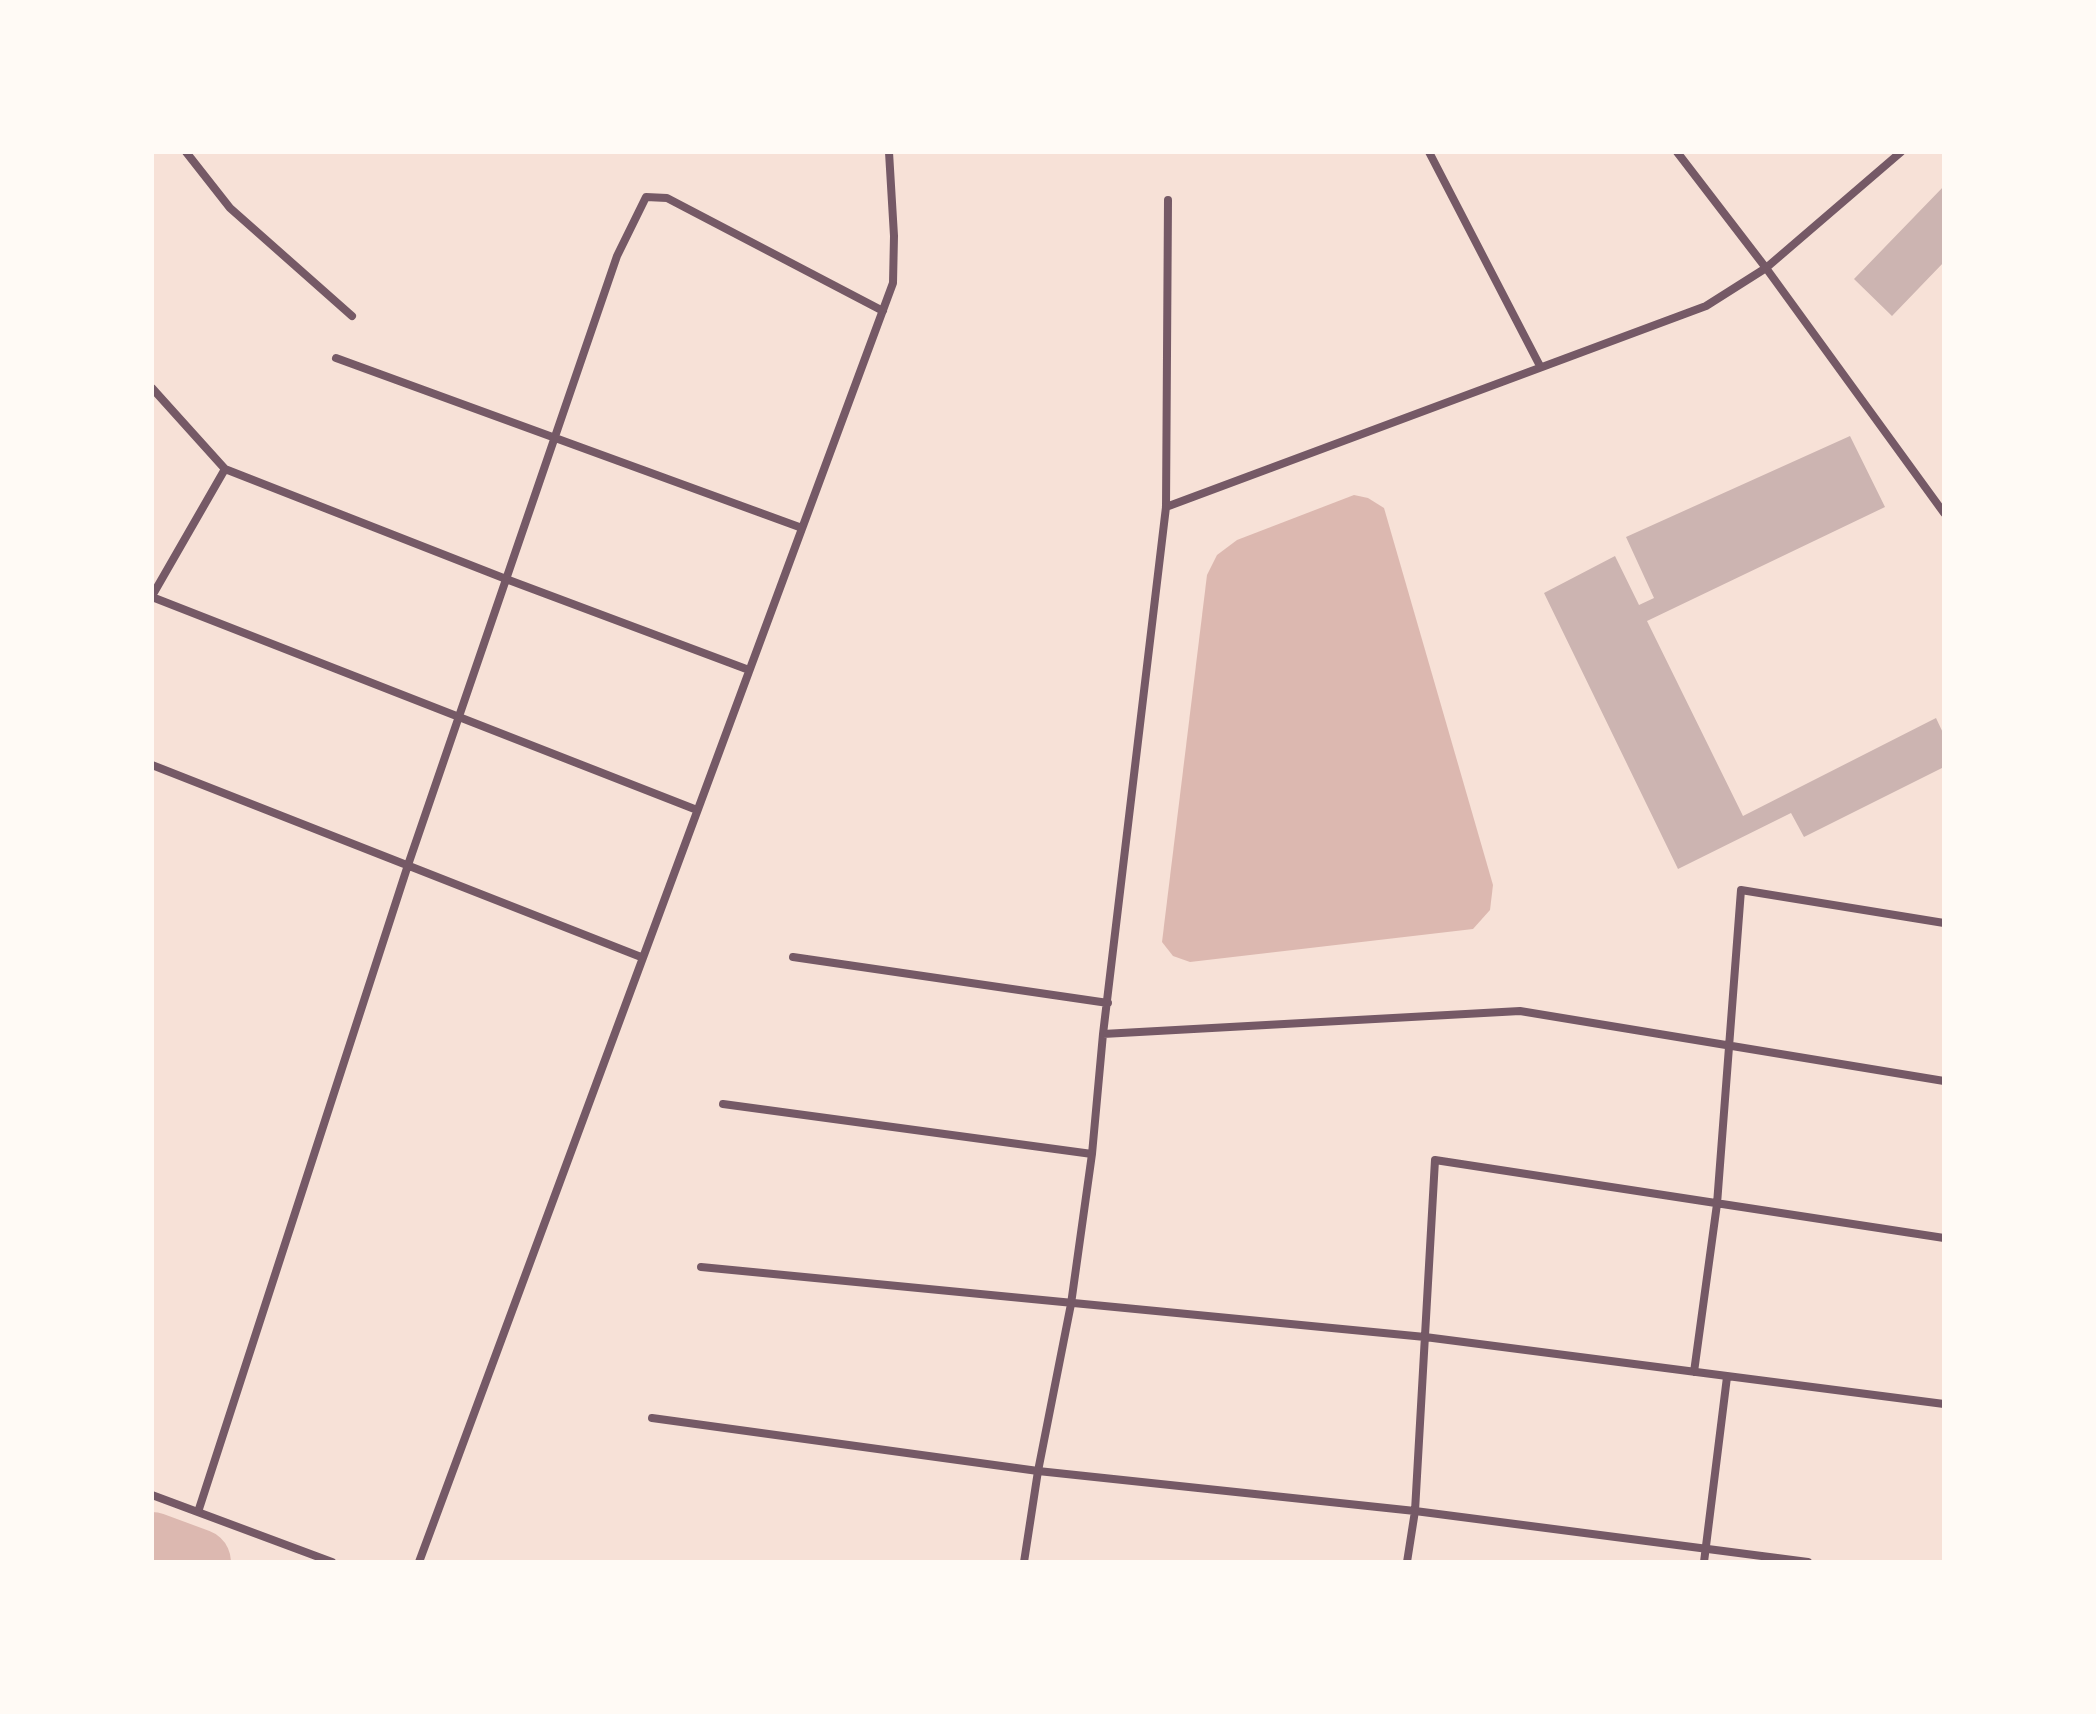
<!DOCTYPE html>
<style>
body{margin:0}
#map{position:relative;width:2096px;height:1714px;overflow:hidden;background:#f7e1d7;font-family:"DM Sans",sans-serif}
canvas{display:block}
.frame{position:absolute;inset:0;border:154px solid #fffaf5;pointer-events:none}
</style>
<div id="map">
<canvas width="2096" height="1714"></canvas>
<div class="frame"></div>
</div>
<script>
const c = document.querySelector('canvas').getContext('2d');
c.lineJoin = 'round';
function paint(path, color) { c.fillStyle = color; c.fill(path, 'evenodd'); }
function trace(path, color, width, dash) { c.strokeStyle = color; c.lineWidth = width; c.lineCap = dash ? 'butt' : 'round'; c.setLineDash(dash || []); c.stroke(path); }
paint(new Path2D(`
 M1354 495 1368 498 1384 508 1493 885 1490 910 1473 929 1190 962 1173 956 1162 942 1207 575 1217 555 1237 540Z`), '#dcb8b0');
trace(new Path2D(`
 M152 1545 198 1562`), '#dcb8b0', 66);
paint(new Path2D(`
 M1944 186V262L1892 316 1854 279Z
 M1850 436 1885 507 1647 621 1743 816 1936 718 1944 735V767L1804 837 1791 813 1678 869 1544 593 1615 556 1639 605 1654 598 1626 537Z`), '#ccb4b1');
trace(new Path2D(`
 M186 152 230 208 352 316
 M1429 152 1540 366
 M1677 152 1766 268 1944 513
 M336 358 802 528
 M152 388 225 469 506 579 749 670
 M1166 507 1706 306 1766 268 1901 152
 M152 596 225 469
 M152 597 697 810
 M152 765 641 957
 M793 957 1108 1003
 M1103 1034 1520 1011 1944 1081
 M723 1104 1092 1154
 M701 1267 1425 1337 1944 1404
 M1694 1372 1717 1204 1741 890 1944 923
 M652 1418 1038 1471 1415 1511 1808 1562
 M152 1495 332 1562
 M198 1512 408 865 617 256 646 197 667 198 883 311
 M419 1562 893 283 894 236 889 152
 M1024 1562 1038 1471 1071 1304 1092 1154 1103 1034 1166 507 1168 200
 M1407 1562 1415 1511 1435 1160 1944 1238
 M1704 1562 1727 1377`), '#755966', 8);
</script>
